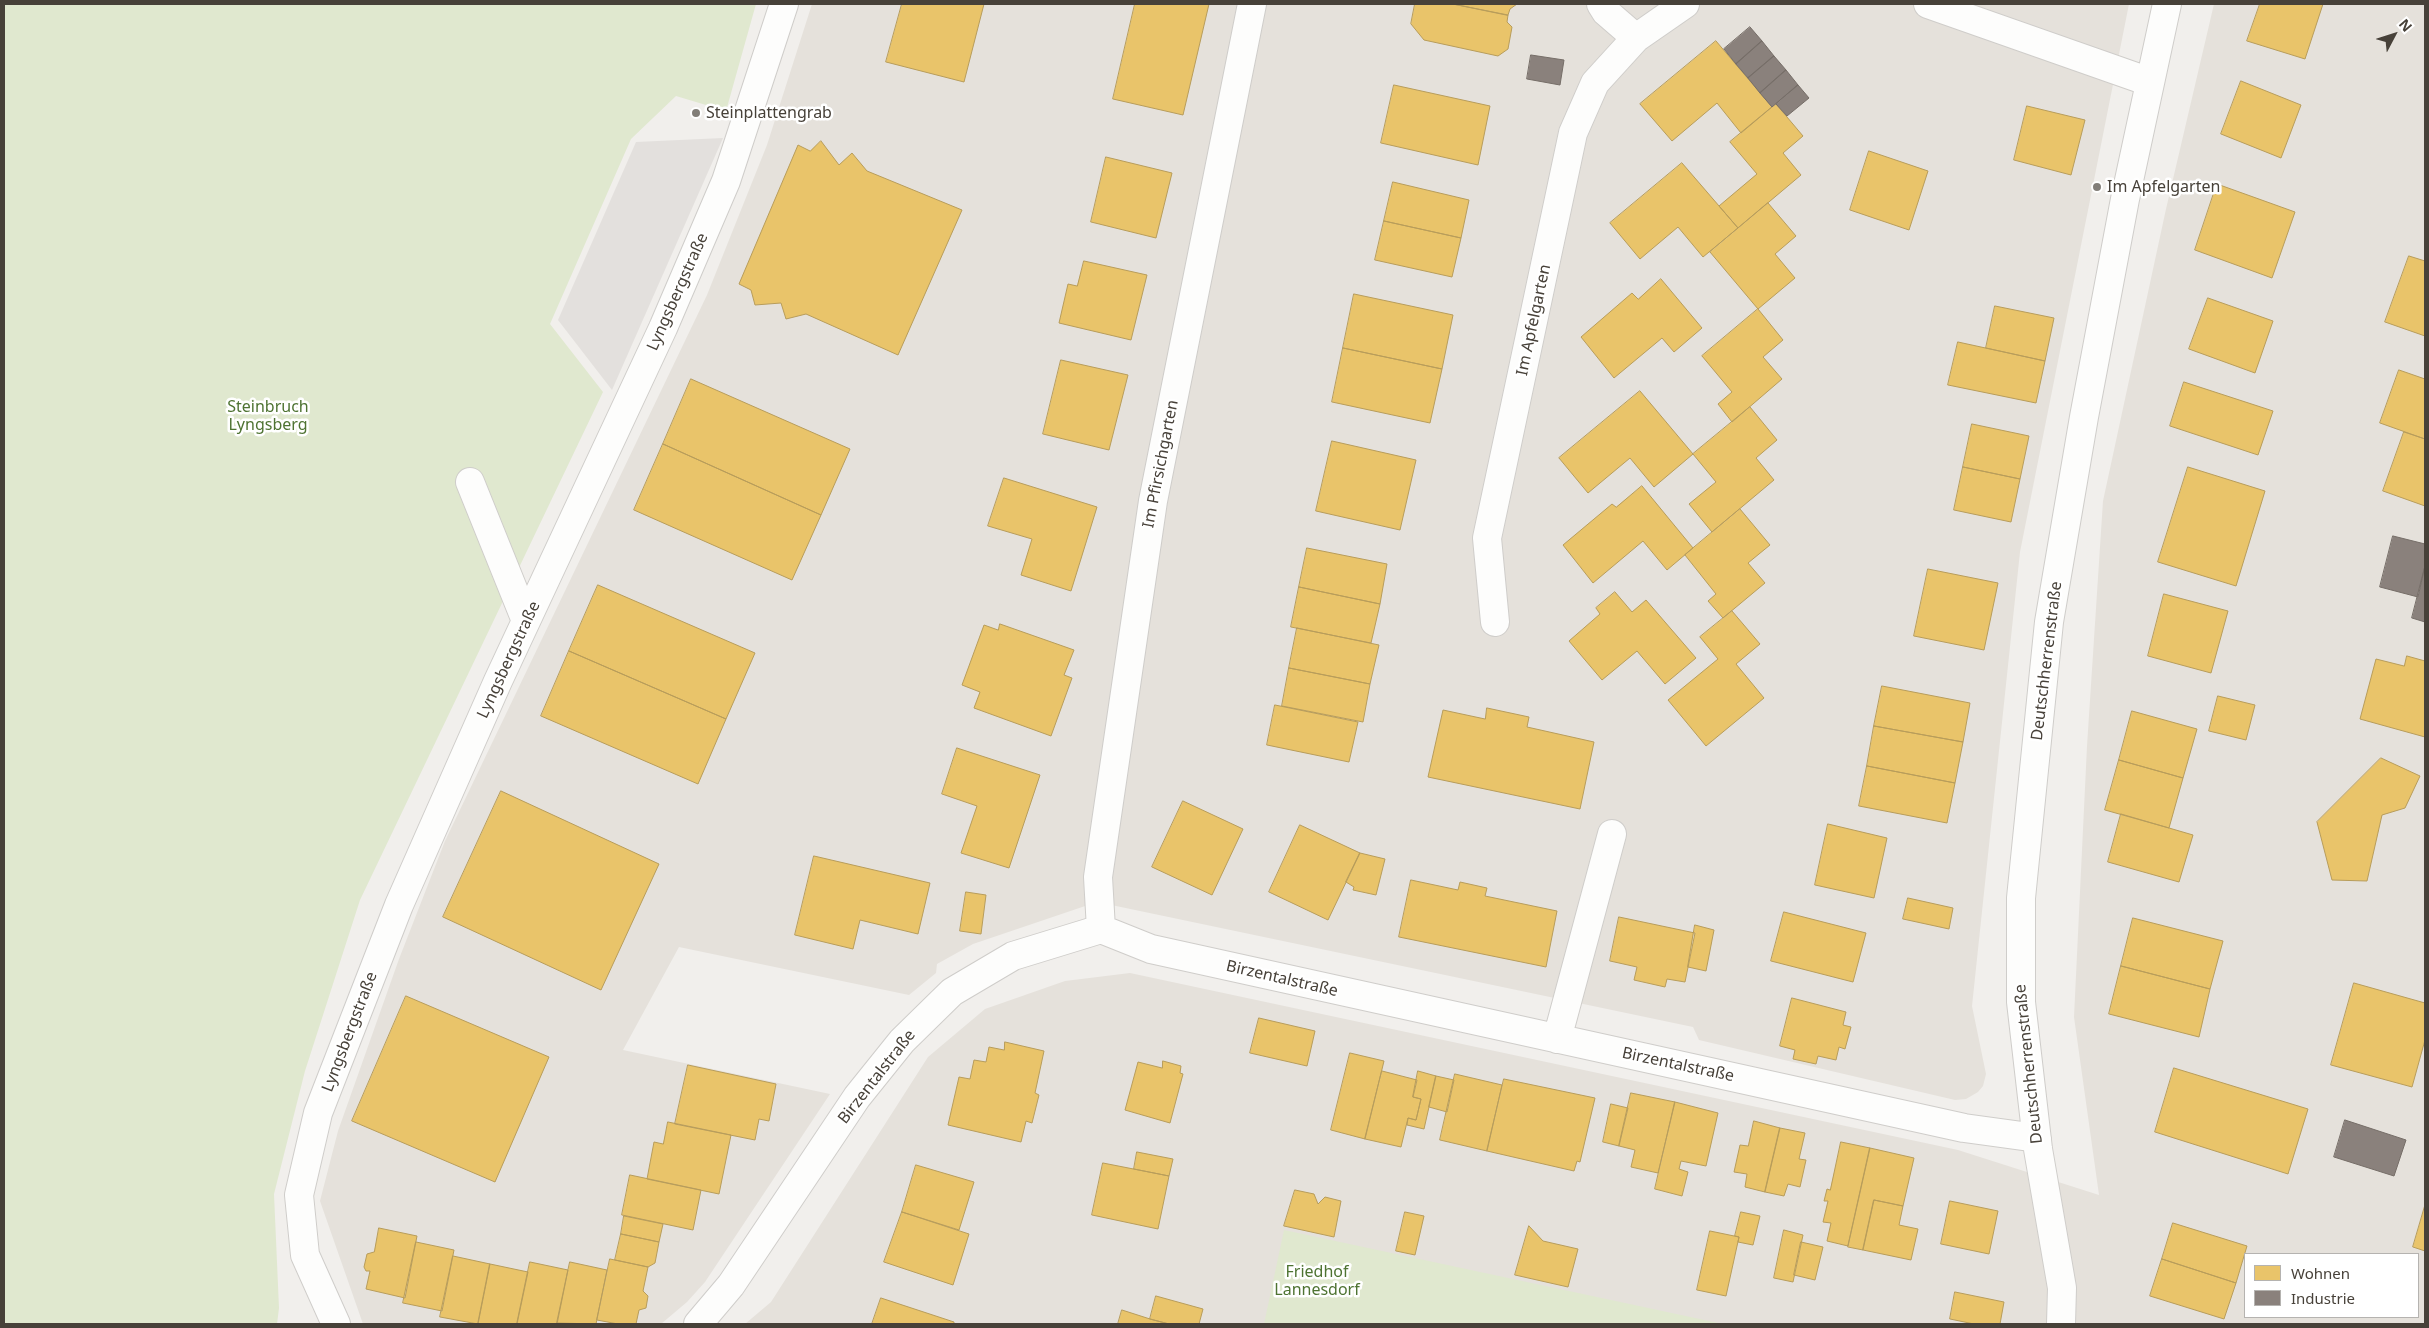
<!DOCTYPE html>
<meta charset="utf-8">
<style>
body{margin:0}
#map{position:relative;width:2429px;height:1328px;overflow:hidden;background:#f1efec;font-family:"Noto Sans",sans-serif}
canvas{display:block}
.frame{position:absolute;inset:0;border:5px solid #474139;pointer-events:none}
.legend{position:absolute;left:2244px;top:1253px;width:175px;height:65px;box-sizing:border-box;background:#fff;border:1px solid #b5b3b0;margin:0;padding:6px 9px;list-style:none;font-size:15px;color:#474139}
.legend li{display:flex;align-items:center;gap:10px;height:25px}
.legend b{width:25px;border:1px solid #b5b3b0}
.north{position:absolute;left:2369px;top:10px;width:50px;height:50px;-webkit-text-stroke:4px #fff;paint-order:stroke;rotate:50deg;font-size:14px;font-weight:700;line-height:20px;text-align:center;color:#474139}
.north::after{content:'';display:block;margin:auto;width:18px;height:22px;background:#474139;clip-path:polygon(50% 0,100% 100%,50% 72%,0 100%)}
</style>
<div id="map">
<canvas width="2429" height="1328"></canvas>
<div class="frame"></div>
<ul class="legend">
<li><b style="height:14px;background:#e9c46a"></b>Wohnen</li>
<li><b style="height:14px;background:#8a817c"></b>Industrie</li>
</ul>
<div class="north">N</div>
</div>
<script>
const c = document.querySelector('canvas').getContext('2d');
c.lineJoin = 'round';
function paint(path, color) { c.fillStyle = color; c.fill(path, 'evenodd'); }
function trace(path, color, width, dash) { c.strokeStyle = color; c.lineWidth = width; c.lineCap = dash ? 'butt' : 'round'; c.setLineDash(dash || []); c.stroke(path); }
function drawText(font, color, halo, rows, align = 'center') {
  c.font = font + ' "Noto Sans",sans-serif'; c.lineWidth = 5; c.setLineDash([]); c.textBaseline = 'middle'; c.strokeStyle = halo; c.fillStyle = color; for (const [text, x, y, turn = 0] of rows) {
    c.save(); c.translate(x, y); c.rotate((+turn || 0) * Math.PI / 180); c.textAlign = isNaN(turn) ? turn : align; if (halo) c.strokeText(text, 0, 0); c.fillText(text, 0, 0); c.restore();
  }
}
paint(new Path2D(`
 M812 4H2129L2020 552 1972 1006 1986 1074 1983 1086 1978 1092 1966 1099 1955 1100 1699 1040 1693 1027 1097 902 973 944 937 964 936 973 909 995 679 947 623 1050 830 1094 705 1282 687 1302 661 1324H363L320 1201 338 1131 399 959 445 841 707 295 767 145Z
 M2214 4H2425V1324H745L771 1302 928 1057 985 1009 1065 981 1130 973 1958 1150 2099 1195 2074 1017 2087 746 2103 501 2166 209ZM2245 1254H2418V1317H2245Z`), '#e5e1db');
paint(new Path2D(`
 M4 4H756L726 111 676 96 631 139 550 324 603 392 360 900 305 1071 274 1194 279 1308 277 1324H4Z
 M1284 1230 1723 1324H1264Z`), '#e0e8cf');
paint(new Path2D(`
 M723 138 612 390 558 320 636 142Z`), '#e3e0dd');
const homes = new Path2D(`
 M902 4H984L964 82 886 62Z
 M1135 4H1209L1183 115 1113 99Z
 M1415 4H1453L1508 15 1507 22 1512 27 1508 49 1498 56 1424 40 1411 24Z
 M1453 4H1517L1510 9 1508 15Z
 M2260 4H2323L2305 59 2247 41Z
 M1716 41 1772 107 1741 133 1717 103 1672 141 1640 104Z
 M2241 81 2301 105 2281 158 2221 134Z
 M1394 85 1490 106 1478 165 1381 143Z
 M1776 104 1803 136 1783 153 1801 175 1738 228 1719 206 1757 174 1730 142Z
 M2027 106 2085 120 2071 175 2014 160Z
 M821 141 839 165 852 153 867 171 962 210 898 355 806 314 786 319 781 303 755 305 751 290 739 284 798 145 810 151Z
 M1869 151 1928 171 1909 230 1850 210Z
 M1106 157 1172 173 1156 238 1091 222Z
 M1682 163 1738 228 1703 257 1678 227 1640 259 1610 223Z
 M1393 182 1469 200 1461 238 1384 221Z
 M2217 184 2295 212 2272 278 2195 250Z
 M1768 203 1796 236 1775 254 1795 278 1758 309 1710 252Z
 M1384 221 1461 238 1452 277 1375 260Z
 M2409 256 2425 261V336L2385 322Z
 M1084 261 1147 275 1131 340 1059 323 1068 284 1077 286Z
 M1661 279 1702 328 1674 352 1662 338 1614 378 1581 337 1632 293 1638 299Z
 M1354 294 1453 315 1442 369 1343 348Z
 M2208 298 2273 321 2255 373 2189 349Z
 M1995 306 2054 318 2045 361 1986 348Z
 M1758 309 1783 340 1763 357 1782 379 1732 422 1718 404 1732 392 1702 356Z
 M1958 342 2045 361 2036 403 1948 385Z
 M1343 348 1442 369 1430 423 1332 402Z
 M1061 360 1128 375 1109 450 1043 434Z
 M2399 370 2425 379V439L2380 423Z
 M691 379 850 449 821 515 663 444Z
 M2184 382 2273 411 2258 455 2170 426Z
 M1640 391 1693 454 1654 487 1630 458 1588 493 1559 458Z
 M1750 407 1777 440 1756 458 1774 480 1712 532 1689 504 1716 482 1693 454Z
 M1972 424 2029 436 2020 479 1963 467Z
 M2404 432 2425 439V506L2383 491Z
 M1332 441 1416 460 1400 530 1316 511Z
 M663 444 821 515 792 580 634 510Z
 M1963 467 2020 479 2011 522 1954 510Z
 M2188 467 2265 491 2236 586 2158 562Z
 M1004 478 1097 507 1071 591 1021 575 1032 539 988 526Z
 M1642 486 1693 548 1667 570 1643 541 1593 583 1563 545 1612 504 1616 507Z
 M1740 509 1770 545 1748 563 1765 583 1723 618 1708 601 1716 594 1685 555Z
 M1307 548 1387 564 1380 604 1299 587Z
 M1928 569 1998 583 1984 650 1914 636Z
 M598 585 755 653 726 719 569 651Z
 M1299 587 1380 604 1371 643 1291 627Z
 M1615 592 1632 612 1646 600 1696 658 1665 684 1637 651 1602 680 1569 641 1600 614 1596 608Z
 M2164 594 2228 611 2211 673 2148 656Z
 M1732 611 1760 644 1736 664 1764 698 1706 746 1668 700 1718 659 1700 637Z
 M1000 624 1074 650 1064 675 1072 678 1051 736 974 708 980 692 962 685 984 625 998 630Z
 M1297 628 1379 645 1370 684 1289 668Z
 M569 651 726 719 698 784 541 716Z
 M2407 656 2425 661V737L2360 719 2376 659 2404 666Z
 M1289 668 1370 684 1363 722 1282 706Z
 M1882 686 1970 703 1963 742 1874 726Z
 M2218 696 2255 705 2246 740 2209 731Z
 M1275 705 1358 722 1349 762 1267 745Z
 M1487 708 1529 717 1527 727 1594 742 1580 809 1428 777 1443 710 1485 719Z
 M2132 711 2197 729 2183 778 2119 760Z
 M1874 726 1963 742 1955 783 1867 766Z
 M957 748 1040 775 1009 868 961 853 977 806 942 794Z
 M2381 758 2420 776 2405 808 2382 815 2367 881 2332 880 2317 822Z
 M2119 760 2183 778 2169 828 2105 810Z
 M1867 766 1955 783 1947 823 1859 806Z
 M501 791 659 864 601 990 443 917Z
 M1183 801 1243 829 1212 895 1152 867Z
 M2121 814 2193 835 2179 882 2108 862Z
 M1828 824 1887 838 1874 898 1815 885Z
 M1300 825 1360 853 1328 920 1269 892Z
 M1360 853 1385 859 1376 895 1353 890 1354 887 1346 882Z
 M814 856 930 883 918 934 860 920 853 949 795 935Z
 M1411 880 1458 890 1460 882 1487 888 1485 896 1557 911 1546 967 1399 937Z
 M966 892 986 895 981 934 960 931Z
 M1908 898 1953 908 1949 929 1903 919Z
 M1784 912 1866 933 1853 982 1771 961Z
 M1619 917 1695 933 1685 982 1667 979 1665 987 1634 980 1637 967 1610 961Z
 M2133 918 2223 941 2210 989 2121 966Z
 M1695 925 1714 930 1706 971 1688 967Z
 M2121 966 2210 989 2199 1037 2109 1014Z
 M2354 983 2425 1003V1040L2412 1087 2331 1065Z
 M406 996 549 1057 495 1182 352 1121Z
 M1792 998 1846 1012 1843 1025 1851 1027 1845 1049 1839 1047 1836 1060 1818 1056 1816 1064 1793 1059 1795 1050 1780 1046Z
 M1259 1018 1315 1031 1307 1066 1250 1053Z
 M1005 1042 1044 1051 1035 1093 1039 1095 1032 1123 1026 1121 1021 1142 948 1125 959 1077 970 1079 974 1060 986 1062 989 1047 1004 1050Z
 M1350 1053 1384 1061 1365 1139 1331 1130Z
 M1163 1061 1181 1066 1180 1073 1183 1074 1170 1123 1125 1110 1138 1062 1162 1068Z
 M688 1065 776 1084 769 1121 759 1119 755 1140 675 1124Z
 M2174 1068 2308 1109 2288 1174 2155 1132Z
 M1382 1071 1417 1080 1413 1097 1421 1099 1416 1120 1408 1118 1401 1147 1365 1139Z
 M1418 1071 1436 1076 1424 1129 1407 1125 1408 1118 1416 1120 1421 1099 1413 1097Z
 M1455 1074 1502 1085 1487 1151 1440 1140Z
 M1436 1076 1454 1080 1447 1112 1429 1107Z
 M1504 1079 1595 1098 1580 1162 1577 1161 1574 1171 1487 1151Z
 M1631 1093 1675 1102 1658 1173 1631 1167 1635 1150 1619 1146Z
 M1675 1102 1718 1113 1706 1166 1681 1161 1679 1169 1688 1172 1682 1196 1655 1189Z
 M1611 1104 1628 1108 1619 1146 1603 1142Z
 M1754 1121 1780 1128 1765 1192 1745 1187 1747 1174 1734 1172 1740 1145 1748 1146Z
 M668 1122 731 1135 719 1194 647 1179 654 1142 663 1144Z
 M1780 1128 1805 1133 1799 1159 1806 1160 1800 1187 1788 1184 1784 1196 1765 1192Z
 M1841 1142 1870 1148 1848 1246 1827 1241 1831 1223 1823 1222 1828 1201H1824L1827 1189 1830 1190Z
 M1870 1148 1914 1158 1903 1206 1874 1200 1863 1250 1848 1247Z
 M1137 1152 1173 1159 1169 1176 1134 1169Z
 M1103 1163 1169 1176 1158 1229 1092 1215Z
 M916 1165 974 1182 959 1230 902 1212Z
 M630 1175 701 1190 693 1230 622 1215Z
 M1295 1190 1314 1194 1318 1204 1325 1197 1341 1201 1334 1237 1284 1226Z
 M1874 1200 1903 1206 1899 1225 1918 1229 1911 1260 1863 1250Z
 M1950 1201 1998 1211 1989 1254 1941 1244Z
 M2425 1205V1251L2413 1247Z
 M902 1212 969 1234 953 1285 884 1262Z
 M1405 1212 1424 1216 1415 1255 1396 1251Z
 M1741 1212 1760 1216 1753 1245 1738 1242 1739 1237 1735 1236Z
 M624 1216 663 1224 659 1242 621 1234Z
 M2173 1223 2247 1246 2236 1283 2162 1259Z
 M1529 1226 1543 1241 1578 1249 1568 1287 1515 1275Z
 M379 1228 417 1236 405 1298 366 1289 370 1271H366L364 1267 367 1254 374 1252Z
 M1784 1230 1803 1235 1793 1282 1774 1278Z
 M1710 1231 1739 1237 1726 1296 1697 1290Z
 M621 1234 659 1242 655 1263 648 1267 615 1260Z
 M416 1242 454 1250 442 1311 403 1303Z
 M1801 1242 1823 1247 1815 1280 1794 1275Z
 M453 1256 490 1264 478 1324 440 1317Z
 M610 1259 648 1267 643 1291 648 1296 646 1308 639 1310 636 1324H618L597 1320Z
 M2162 1259 2236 1283 2224 1319 2150 1296Z
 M530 1262 568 1270 557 1324H517Z
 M570 1262 607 1270 596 1324 557 1323Z
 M490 1264 528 1272 517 1324H478Z
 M1955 1292 2004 1302 2000 1324H1974L1950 1319Z
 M1156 1296 1203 1309 1199 1324H1169L1150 1319Z
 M881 1298 954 1322V1324H872Z
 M1122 1310 1150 1319 1169 1324H1118Z`);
paint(homes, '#e9c46a');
trace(homes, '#b89d5b', 1);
const industry = new Path2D(`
 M1750 27 1762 41 1736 64 1724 49Z
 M1762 41 1774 56 1748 78 1736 64Z
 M1531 55 1564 60 1560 85 1527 79Z
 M1774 56 1786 70 1760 93 1748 78Z
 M1786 70 1798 85 1772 107 1760 93Z
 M1798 85 1809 98 1787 116 1776 104Z
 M2393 536 2425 544V566L2418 597 2380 587Z
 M2425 566V622L2412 618Z
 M2345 1120 2406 1140 2394 1176 2334 1157Z`);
paint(industry, '#8a817c');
trace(industry, '#766e68', 1);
const minor = new Path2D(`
 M1601 4 1606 12 1636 38
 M1928 4 2150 82
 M470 482 526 621
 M1495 622 1487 538 1573 133 1595 83 1636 38 1685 4
 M1101 929 1098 877 1153 501 1252 4
 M1557 1039 1612 834
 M336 1324 305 1255 299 1195 318 1113 399 905 498 681 663 328 726 181 784 4
 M698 1324 731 1285 857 1097 902 1041 952 992 1013 956 1101 929 1151 949 1964 1128 2037 1138
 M2061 1324 2062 1288 2038 1149 2021 1002V898L2049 622 2084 417 2125 199 2167 4`);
trace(minor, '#cfcdca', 30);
trace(minor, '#fdfdfc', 28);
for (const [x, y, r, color] of [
 [696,113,5,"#827e78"],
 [2097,187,5,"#827e78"]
]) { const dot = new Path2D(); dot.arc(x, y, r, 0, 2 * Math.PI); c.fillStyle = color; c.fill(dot); trace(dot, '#fff', 2); }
drawText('16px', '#474139', '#fff', [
 ["Steinplattengrab",706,113],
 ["Im Apfelgarten",2107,187]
], 'left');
drawText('16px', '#474139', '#fff', [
 ["Lyngsbergstraße",678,292,-66],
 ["Im Apfelgarten",1534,320,-78],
 ["Im Pfirsichgarten",1161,464,-79],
 ["Lyngsbergstraße",509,660,-65],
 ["Deutschherrenstraße",2047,661,-83],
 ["Birzentalstraße",1282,979,13],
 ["Lyngsbergstraße",350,1032,-69],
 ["Deutschherrenstraße",2029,1064,-96],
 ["Birzentalstraße",1678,1065,12],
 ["Birzentalstraße",877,1077,-52]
]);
drawText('16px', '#4e7332', '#fff', [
 ["Steinbruch",268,407],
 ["Lyngsberg",268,425],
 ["Friedhof",1317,1272],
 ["Lannesdorf",1317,1290]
]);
</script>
